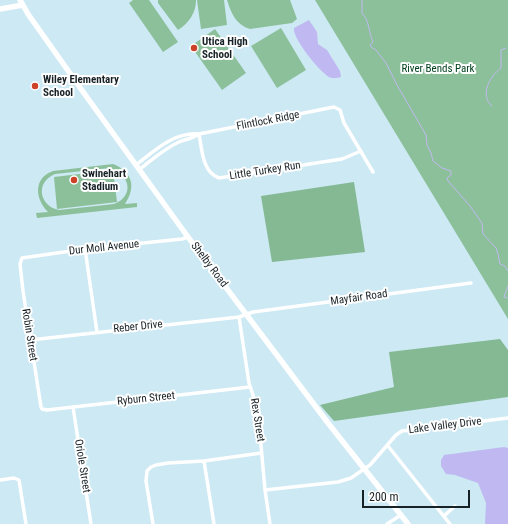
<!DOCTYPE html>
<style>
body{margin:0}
#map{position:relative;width:508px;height:524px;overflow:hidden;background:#cce9f4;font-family:"Roboto Condensed",sans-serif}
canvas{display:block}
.scale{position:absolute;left:362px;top:490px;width:108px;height:18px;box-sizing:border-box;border:2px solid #182226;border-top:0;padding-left:5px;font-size:12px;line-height:14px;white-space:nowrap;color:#182226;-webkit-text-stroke:3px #fff;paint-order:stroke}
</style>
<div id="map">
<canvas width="508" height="524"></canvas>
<div class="scale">200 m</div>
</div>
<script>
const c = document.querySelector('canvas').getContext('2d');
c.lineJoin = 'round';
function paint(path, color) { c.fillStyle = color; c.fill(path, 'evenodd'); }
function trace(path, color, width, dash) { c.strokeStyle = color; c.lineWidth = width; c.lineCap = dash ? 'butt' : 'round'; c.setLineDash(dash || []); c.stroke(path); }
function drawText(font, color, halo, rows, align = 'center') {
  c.font = font + ' "Roboto Condensed",sans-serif'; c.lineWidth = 4; c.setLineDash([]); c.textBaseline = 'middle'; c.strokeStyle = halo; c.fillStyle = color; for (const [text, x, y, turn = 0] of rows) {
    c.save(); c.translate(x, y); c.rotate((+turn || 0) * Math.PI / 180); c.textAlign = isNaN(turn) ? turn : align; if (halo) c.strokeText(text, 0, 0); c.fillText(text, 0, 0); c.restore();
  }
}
paint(new Path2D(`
 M133 0H149L178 42 163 52 129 3Z
 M158 0H196C196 13 189 23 178 30L158 3Z
 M197 0H224L227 25 201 29Z
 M227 0H290L297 19 292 23 250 29C236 25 231 13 227 0Z
 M315 0H508V319Z
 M281 28 306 70 277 88 251 46Z
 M215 29 246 73 222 90 191 46Z
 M113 164C133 172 136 187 125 204L137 203V207L37 218 36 213 48 212C35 199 33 178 53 171ZM110 168C130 174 135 196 114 204L59 210C39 206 35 182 55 174Z
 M113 170 117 202 57 209 54 177Z`), '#8cc09a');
paint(new Path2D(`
 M354 182 365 252 272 262 261 196Z
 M500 339 508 350V397L334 421 320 405 394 387 389 352Z`), '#84b993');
paint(new Path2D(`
 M309 20 317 32 318 44 327 50 340 71 341 77C337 78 332 79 329 77 320 72 292 38 294 28Z
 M504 447 508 448V524H485L486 503 478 483 455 475 446 474 441 466V460L444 455Z`), '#c0b9f1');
trace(new Path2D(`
 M362 0V13C370 22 368 31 373 42L370 45 371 47 376 50 386 63 397 85 426 135 427 145 431 153 433 161 442 168 451 171V175L447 178 448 181 470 206 482 223 483 234 496 248 498 254 500 264 505 266 508 271
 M492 106C479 95 490 76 501 68V50L506 48
 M508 286 504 297 508 298`), '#c0b9f1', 1);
trace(new Path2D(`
 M199 134C202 149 202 172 219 178L342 159 361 151
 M136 165C155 150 174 132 199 134L334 107 340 110 344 123 373 172
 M140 169C152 160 165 148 179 142 186 139 192 139 199 134
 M188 237 182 239 85 249 22 258 20 264 23 291 41 407 42 409 47 410 250 387
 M85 249 97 332
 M239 317 249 383 253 395 260 434 265 490 270 524
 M30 340 239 317 253 312 471 283
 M73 407 91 524
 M388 446 450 524
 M204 461 214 524
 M0 480 14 478 19 480 26 524
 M265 490 338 482 351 478 370 465 396 435 402 431 508 418
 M444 516 455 506
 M153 524 146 481 147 471 151 467 156 465 168 463 204 461 261 453
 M387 524 401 515`), '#fff', 3.5);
trace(new Path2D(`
 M20 0 28 14 81 89 188 237 328 423 408 524
 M0 9 23 5`), '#fff', 5.5);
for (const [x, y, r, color] of [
 [194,48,4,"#cc4128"],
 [35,86,4,"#cc4128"],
 [74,180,4,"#cc4128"]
]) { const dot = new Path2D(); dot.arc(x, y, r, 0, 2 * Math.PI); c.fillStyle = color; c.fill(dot); trace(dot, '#fff', 1.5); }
drawText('bold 11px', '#182226', '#fff', [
 ["Utica High",202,42],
 ["School",202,55],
 ["Wiley Elementary",43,80],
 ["School",43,93],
 ["Swinehart",82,174],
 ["Stadium",82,187]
], 'left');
drawText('11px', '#00411e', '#fff', [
 ["River Bends Park",438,69]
]);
drawText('11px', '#182226', '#fff', [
 ["Flintlock Ridge",268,121,-11],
 ["Little Turkey Run",265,171,-9],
 ["Dur Moll Avenue",104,248,-6],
 ["Shelby Road",209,265,53],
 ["Mayfair Road",359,298,-8],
 ["Reber Drive",138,327,-6],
 ["Robin Street",29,335,81],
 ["Ryburn Street",146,399,-6],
 ["Rex Street",257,420,81],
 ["Lake Valley Drive",445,426,-7],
 ["Oriole Street",82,466,81]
]);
</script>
